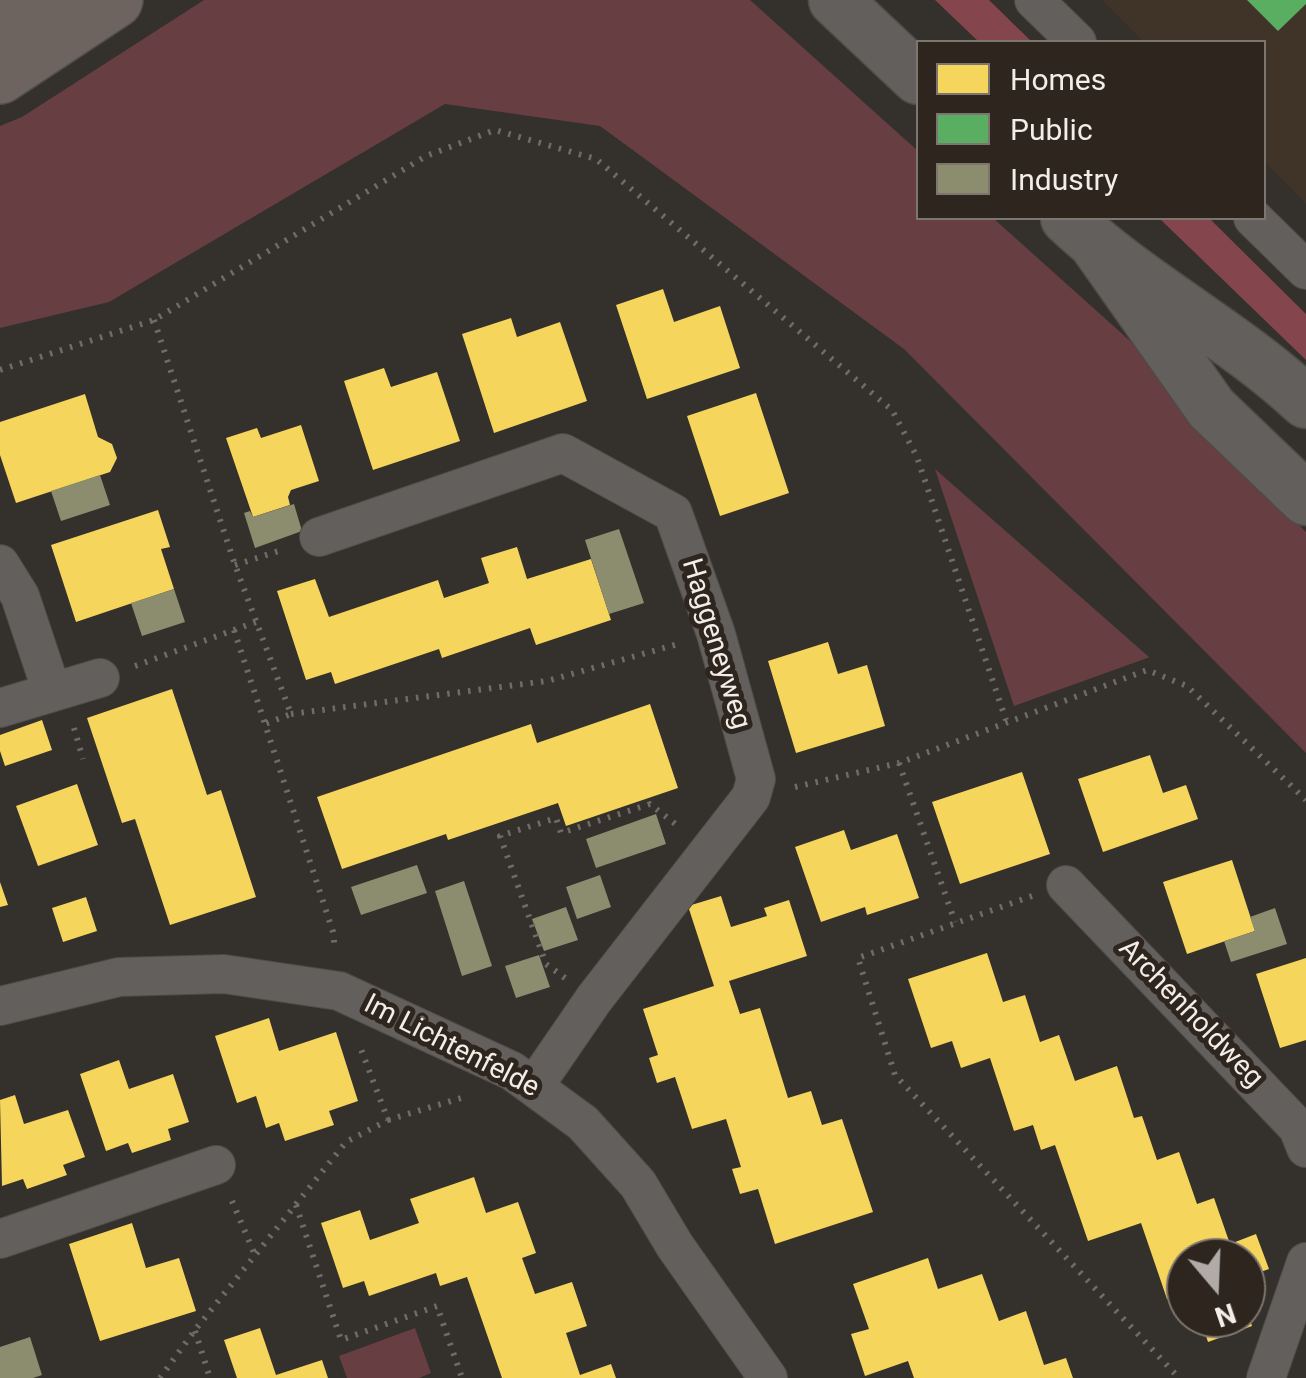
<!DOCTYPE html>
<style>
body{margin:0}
#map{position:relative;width:1306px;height:1378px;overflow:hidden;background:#34302c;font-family:Roboto,sans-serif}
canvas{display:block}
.legend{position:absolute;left:916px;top:40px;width:350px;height:180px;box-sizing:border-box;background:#2e261e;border:2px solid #7d766f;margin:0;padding:12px 18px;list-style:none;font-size:30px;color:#f3ede8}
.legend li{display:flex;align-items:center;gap:20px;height:50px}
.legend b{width:50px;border:2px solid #7d766f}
.north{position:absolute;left:1166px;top:1238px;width:100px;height:100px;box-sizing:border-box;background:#2e261e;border:2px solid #7d766f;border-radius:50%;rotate:161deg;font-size:28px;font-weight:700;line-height:40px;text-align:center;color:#f3ede8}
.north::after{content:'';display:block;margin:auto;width:35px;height:45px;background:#b0aba6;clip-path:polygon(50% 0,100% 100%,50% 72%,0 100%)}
</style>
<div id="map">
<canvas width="1306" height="1378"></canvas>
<ul class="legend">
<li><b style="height:28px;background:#f6d55c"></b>Homes</li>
<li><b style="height:28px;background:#5aae61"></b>Public</li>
<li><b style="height:28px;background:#8c8c6e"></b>Industry</li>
</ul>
<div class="north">N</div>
</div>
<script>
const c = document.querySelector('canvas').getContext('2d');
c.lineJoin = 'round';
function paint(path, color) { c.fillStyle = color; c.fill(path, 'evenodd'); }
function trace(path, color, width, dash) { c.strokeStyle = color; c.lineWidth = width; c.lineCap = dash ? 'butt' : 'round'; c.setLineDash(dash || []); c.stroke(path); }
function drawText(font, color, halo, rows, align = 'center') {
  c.font = font + ' Roboto,sans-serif'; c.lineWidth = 10; c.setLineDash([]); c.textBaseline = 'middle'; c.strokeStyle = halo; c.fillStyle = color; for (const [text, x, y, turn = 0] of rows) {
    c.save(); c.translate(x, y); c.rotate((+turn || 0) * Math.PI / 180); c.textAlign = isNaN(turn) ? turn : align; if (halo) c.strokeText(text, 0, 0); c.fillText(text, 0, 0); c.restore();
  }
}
paint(new Path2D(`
 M1102 0H1306V204L1264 161V42H1144Z`), '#403429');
paint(new Path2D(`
 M204 0H750L918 151V218H993L1177 383 1196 423 1306 532V753L904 349 600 126 445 104 109 302 0 328V126L22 117Z
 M935 469 1149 657H1150L1014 706Z
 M415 1328 431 1373 419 1378H347L339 1356Z`), '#673f42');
paint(new Path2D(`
 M935 0H989L1032 42H979Z
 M1159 218H1209L1306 314V360Z`), '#84454d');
paint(new Path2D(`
 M663 289 674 322 720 306 740 368 647 399 616 305Z
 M511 318 517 337 560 322 587 401 494 433 462 334Z
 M384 368 391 387 437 372 460 441 373 470 344 381Z
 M756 393 789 493 720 516 687 416Z
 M85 394 98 437 112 444 117 458 110 472 16 503 0 455V422Z
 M301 425 319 481 291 490 288 497 290 505 253 517 226 438 257 428 261 438Z
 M158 510 170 547 161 549 174 589 76 622 51 545Z
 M517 547 527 579 591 559 611 620 536 645 530 628 442 658 439 649 335 684 331 672 306 680 277 591 315 579 329 617 438 580 444 598 489 583 481 558Z
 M828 642 838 674 867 665 885 726 796 753 768 661Z
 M172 689 207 795 221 790 256 897 170 925 135 819 122 823 87 718Z
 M650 704 678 788 566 826 558 803 448 840 446 834 342 869 317 797 531 724 537 743Z
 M42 720 52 750 5 766 0 751V735Z
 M1150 755 1163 793 1186 785 1198 819 1103 852 1078 779Z
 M1022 772 1050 854 960 884 932 802Z
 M77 784 98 845 38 866 16 806Z
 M844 830 851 850 897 834 919 898 867 915 865 907 821 922 795 847Z
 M1232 860 1255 931 1187 954 1163 882Z
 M0 882 8 905 0 907Z
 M721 896 731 927 767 916 764 908 789 900 807 956 729 981 740 1014 760 1008 788 1098 811 1091 822 1125 842 1119 873 1212 775 1244 758 1189 740 1194 732 1169 741 1167 726 1119 692 1129 675 1077 657 1083 649 1058 658 1055 643 1009 714 986 688 906Z
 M86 897 97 931 63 942 52 908Z
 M987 953 1003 1002 1025 995 1040 1042 1059 1035 1075 1081 1117 1066 1134 1118 1142 1116 1157 1160 1179 1152 1197 1204 1214 1198 1230 1244 1256 1234 1269 1269 1246 1277V1258H1186V1292L1167 1299 1141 1223 1088 1241 1055 1145 1041 1150 1033 1125 1014 1131 990 1058 961 1068 952 1041 931 1048 908 979Z
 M1306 958V1040L1280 1048 1256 974Z
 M269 1018 279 1051 336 1032 358 1101 329 1111 334 1125 285 1141 279 1123 266 1128 256 1096 237 1103 215 1036Z
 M119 1060 129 1089 173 1074 189 1122 168 1129 171 1140 132 1153 128 1143 106 1151 80 1074Z
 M15 1095 24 1124 68 1110 85 1157 63 1165 67 1175 27 1189 23 1179 2 1186 0 1100Z
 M474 1177 486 1213 518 1202 536 1253 522 1258 535 1294 572 1282 587 1326 566 1333 580 1375 611 1364 616 1378H502L467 1277 440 1286 436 1273 369 1296 364 1281 343 1288 321 1223 360 1210 370 1240 419 1223 410 1199Z
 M132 1223 146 1268 179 1258 196 1311 100 1341 69 1244Z
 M928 1258 938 1289 982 1274 999 1321 1026 1311 1044 1365 1066 1358 1073 1378H914L908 1361 865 1376 851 1334 869 1329 853 1284Z
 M1247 1310 1252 1326 1208 1342 1200 1318H1246Z
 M260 1328 276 1375 322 1360 328 1378H237L224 1340Z`), '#f6d55c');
paint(new Path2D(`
 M1247 0H1306V4L1278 31Z`), '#5aae61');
paint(new Path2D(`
 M100 475 110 505 61 521 51 491Z
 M294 504 302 531 255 548 244 513 250 511 253 517Z
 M619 529 644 603 609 614 585 540Z
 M174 589 185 622 142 636 131 603Z
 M656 814 666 844 596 868 586 839Z
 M417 865 427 893 361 915 351 887Z
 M600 875 611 907 577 919 566 887Z
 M464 881 492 966 462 976 435 891Z
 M566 907 578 940 544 951 532 919Z
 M1275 908 1287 944 1231 962 1224 941 1255 931 1250 917Z
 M539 955 550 987 516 998 505 966Z
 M30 1337 42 1375 33 1378H0V1347Z`), '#8c8c6e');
const minor = new Path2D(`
 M1034 0 1077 42
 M1253 218 1306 270
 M319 537 563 453 673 513 716 634 756 779 751 797 594 999 535 1085
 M0 564 20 596 52 692
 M0 708 100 678
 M1066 885 1298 1128 1306 1148
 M0 1006 119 977 224 974 339 991 512 1071 583 1123 638 1184 675 1246 768 1378
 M0 1239 216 1165
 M1266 1378 1306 1262`);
const secondary = new Path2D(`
 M835 0 918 78
 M1067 218C1140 287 1232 333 1306 402
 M1097 246 1211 408 1306 499`);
const trunk = new Path2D(`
 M0 27 54 0
 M0 76 115 0`);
trace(minor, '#4f4b47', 40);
trace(secondary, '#4f4b47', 55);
trace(trunk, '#4f4b47', 58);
trace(new Path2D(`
 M154 320 235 565 291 714 265 724 333 932 335 950
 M0 370 154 320 426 156 495 130 596 159 892 410 917 457 1006 720
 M235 565 282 550
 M234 630 265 724
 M135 666 256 622
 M291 714 547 681 678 644
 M74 728 83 759
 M899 763 955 922
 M795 787 899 763 1147 670 1187 686 1306 800
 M1032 896 858 958 895 1075 1179 1378
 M565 978 546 964 500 836 556 818 561 833 650 804 678 826
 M388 1120 468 1096
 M232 1201 255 1255
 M296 1205 341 1340 437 1306 462 1378
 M195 1331 210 1378
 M160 1378 195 1330 346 1142 388 1120 359 1044`), '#6e6b68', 6, [2.5, 8]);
trace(minor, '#635f5c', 38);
trace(secondary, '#635f5c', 52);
trace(trunk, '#6e645f', 55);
drawText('28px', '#f3ede8', '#2e261e', [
 ["Haggeneyweg",715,644,73],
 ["Archenholdweg",1190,1014,46],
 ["Im Lichtenfelde",451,1047,27]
]);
</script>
